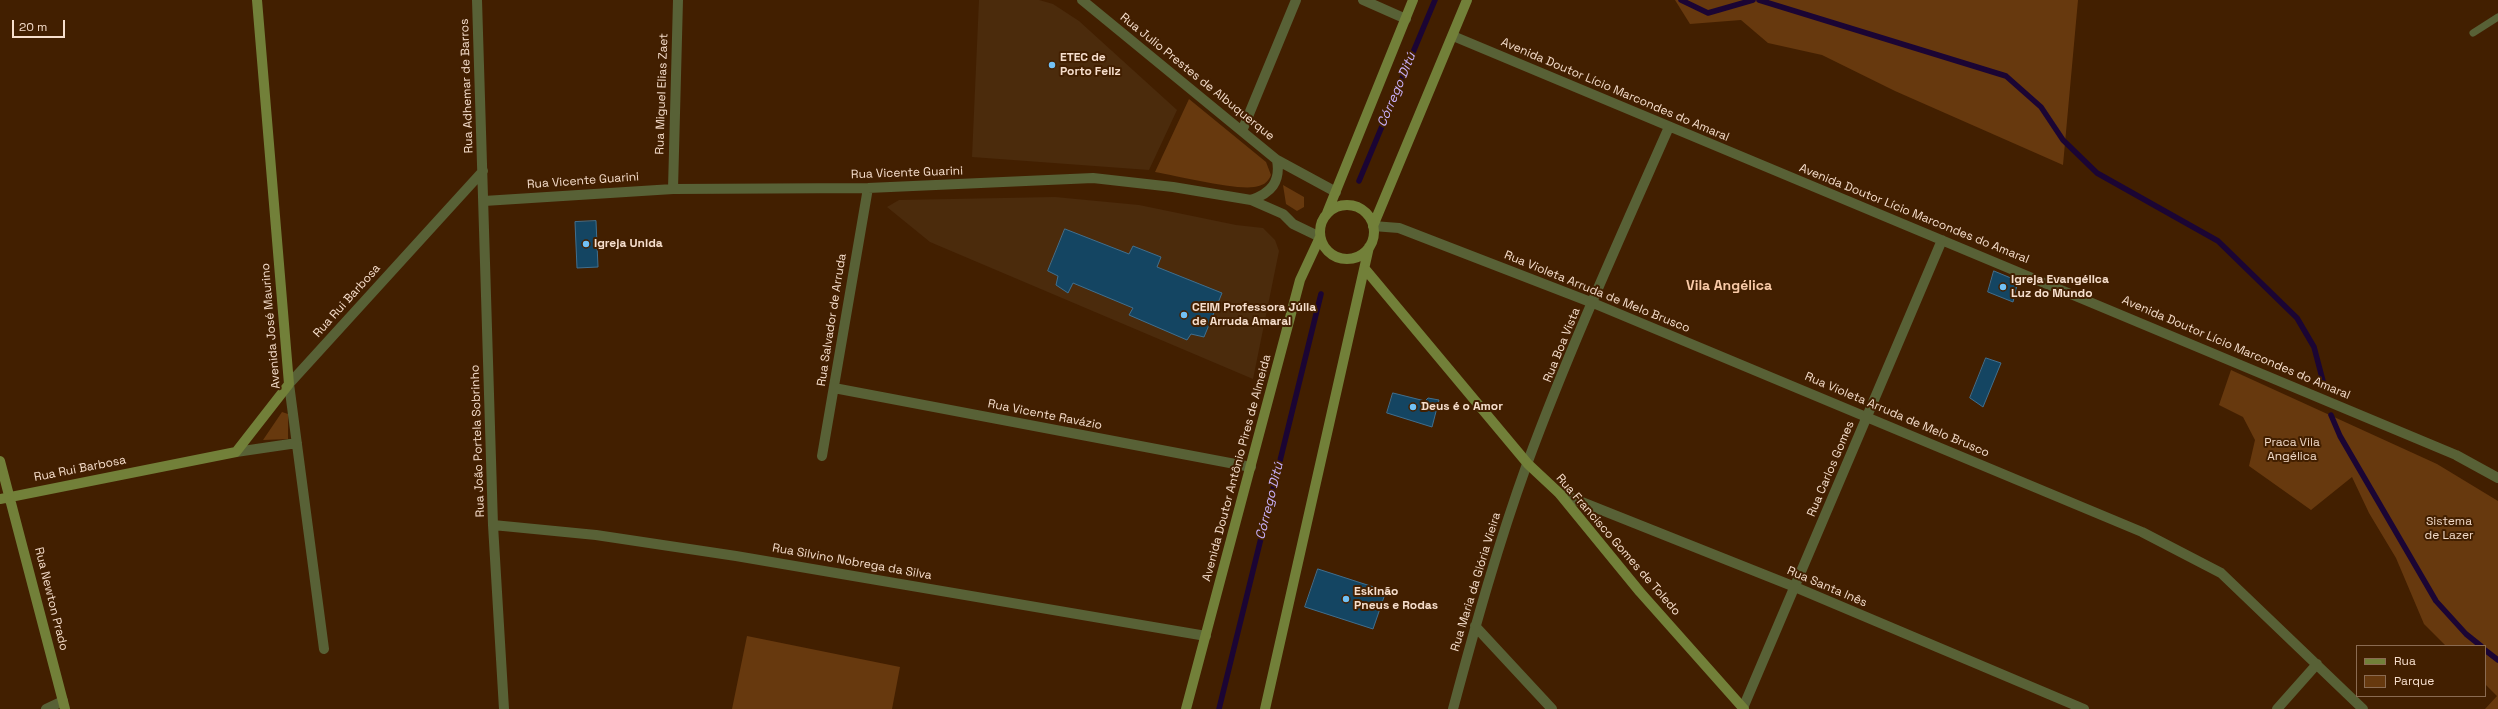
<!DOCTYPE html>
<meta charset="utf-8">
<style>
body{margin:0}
#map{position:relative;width:2498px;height:709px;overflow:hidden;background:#421f00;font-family:"Space Grotesk",sans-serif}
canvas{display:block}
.legend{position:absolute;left:2356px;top:645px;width:130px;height:52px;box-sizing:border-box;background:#421f00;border:1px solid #8a6b52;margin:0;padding:5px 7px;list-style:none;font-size:12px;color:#f6decc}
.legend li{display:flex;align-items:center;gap:8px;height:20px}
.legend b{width:20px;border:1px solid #8a6b52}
.scale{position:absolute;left:12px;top:20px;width:53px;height:18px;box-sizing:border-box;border:2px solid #f6decc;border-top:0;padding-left:5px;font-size:12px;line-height:14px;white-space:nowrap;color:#f6decc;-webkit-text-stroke:3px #421f00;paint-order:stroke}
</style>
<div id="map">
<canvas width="2498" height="709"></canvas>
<ul class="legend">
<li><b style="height:5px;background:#728039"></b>Rua</li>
<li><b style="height:11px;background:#67390e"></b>Parque</li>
</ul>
<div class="scale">20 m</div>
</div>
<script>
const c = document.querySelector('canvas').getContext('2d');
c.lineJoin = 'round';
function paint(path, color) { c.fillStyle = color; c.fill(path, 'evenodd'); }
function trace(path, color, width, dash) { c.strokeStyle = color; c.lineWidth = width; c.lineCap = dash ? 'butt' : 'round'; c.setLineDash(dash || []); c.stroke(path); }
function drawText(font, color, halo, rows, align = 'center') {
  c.font = font + ' "Space Grotesk",sans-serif'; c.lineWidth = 4; c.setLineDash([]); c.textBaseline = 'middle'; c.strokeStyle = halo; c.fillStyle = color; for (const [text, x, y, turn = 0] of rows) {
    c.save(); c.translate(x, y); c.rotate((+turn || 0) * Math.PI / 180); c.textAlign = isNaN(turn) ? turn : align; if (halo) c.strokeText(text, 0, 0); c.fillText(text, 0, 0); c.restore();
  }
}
paint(new Path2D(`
 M979 0H1039L1053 4 1079 21 1177 110 1149 170 972 157Z
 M1055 197 1139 205 1236 225 1263 228 1275 240 1279 251 1253 379 930 242 887 207 899 200Z`), '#4b2b0c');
paint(new Path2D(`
 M1675 0H2078L2063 165 1895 91 1822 55 1768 43 1741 20 1690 24Z
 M1189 99 1266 162 1271 175C1268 183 1262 186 1254 187 1234 190 1178 176 1155 172Z
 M1283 185 1304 197V207L1297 211 1286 204Z
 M2231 370 2437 464 2498 501V709H2485L2497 696 2485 684V646H2446L2424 624 2396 558 2369 513 2352 477 2311 510 2249 466 2255 440 2243 417 2219 405Z
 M282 412 288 414V439L263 440Z
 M747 636 900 667 892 709H732Z`), '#67390e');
trace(new Path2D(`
 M1681 0 1708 13 1753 0
 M1759 0 2006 76 2041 107 2063 140 2097 173 2218 241 2297 318 2314 347 2324 385
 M1359 181 1435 0
 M2331 415 2340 436 2436 601 2466 634 2481 646
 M2485 650 2498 660
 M1219 709 1321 294`), '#1b0534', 5.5);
const building = new Path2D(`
 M596 221 598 267 577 268 575 222Z
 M1065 229 1129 254 1133 246 1161 257 1157 267 1222 293 1204 337 1191 334 1187 340 1129 315 1133 308 1073 283 1068 293 1056 285 1058 276 1048 271Z
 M1994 271 2018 281 2013 302 1988 292Z
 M1986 358 2001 363 1983 407 1970 398Z
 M1393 393 1425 401 1428 398 1439 400 1432 427 1387 413Z
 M1318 569 1386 591 1373 629 1305 607Z`);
paint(building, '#144562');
trace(building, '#406f8e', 1);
trace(new Path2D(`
 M2473 33 2498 17`), '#586136', 7);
trace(new Path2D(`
 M477 0 493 525 504 709
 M1082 0 1277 160 1336 192
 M1363 0 1406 19
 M1453 36 2456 455 2498 478
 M1242 131 1296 0
 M673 189 678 0
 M1251 200C1271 193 1281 182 1277 160
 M484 201 673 189 868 188 1093 178 1173 187 1251 200 1283 214 1293 224 1320 237
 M1373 226 1399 228 1593 303 2142 532 2221 573 2363 709
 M834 388 1251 467
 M236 452 297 443
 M822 456 868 188
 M1559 493 1795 587 2084 709
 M493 525 596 535 736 556 1206 636
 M1475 626 1552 709
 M324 649 289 384 483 171
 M1743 708 1942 240
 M46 709 63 701
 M1453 709C1475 627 1498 544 1527 464 1569 350 1620 238 1669 127
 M2277 709 2317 664`), '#586136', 10);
trace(new Path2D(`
 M1320 232a27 27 0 1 1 54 0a27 27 0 1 1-54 0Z
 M1327 213 1413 0
 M1373 226 1467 0
 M1365 269 1528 464 1559 493 1640 592 1744 709
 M0 461 65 709
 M0 499 236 452 289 384 257 0
 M1186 709 1300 280 1320 237
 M1265 709 1369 247`), '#728039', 10);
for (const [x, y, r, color] of [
 [1052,65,4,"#72c1f5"],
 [586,244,4,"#72c1f5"],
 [2003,287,4,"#72c1f5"],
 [1184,315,4,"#72c1f5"],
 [1413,407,4,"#72c1f5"],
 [1346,599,4,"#72c1f5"]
]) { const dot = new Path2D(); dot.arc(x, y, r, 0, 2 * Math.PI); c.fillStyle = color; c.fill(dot); trace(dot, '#421f00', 1.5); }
drawText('bold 12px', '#f6decc', '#421f00', [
 ["ETEC de",1060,58],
 ["Porto Feliz",1060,72],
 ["Igreja Unida",594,244],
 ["Igreja Evangélica",2011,280],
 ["Luz do Mundo",2011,294],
 ["CEIM Professora Júlia",1192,308],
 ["de Arruda Amaral",1192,322],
 ["Deus é o Amor",1421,407],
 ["Eskinão",1354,592],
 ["Pneus e Rodas",1354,606]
], 'left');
drawText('12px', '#f6decc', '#421f00', [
 ["Rua Julio Prestes de Albuquerque",1197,77,39],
 ["Rua Adhemar de Barros",467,86,-92],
 ["Avenida Doutor Lício Marcondes do Amaral",1615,90,23],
 ["Rua Miguel Elias Zaet",662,94,-88],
 ["Rua Vicente Guarini",907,173,-2],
 ["Rua Vicente Guarini",583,181,-4],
 ["Avenida Doutor Lício Marcondes do Amaral",1914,214,22],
 ["Rua Violeta Arruda de Melo Brusco",1597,292,22],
 ["Rua Rui Barbosa",347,301,-48],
 ["Rua Salvador de Arruda",832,320,-81],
 ["Avenida José Maurino",271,326,-95],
 ["Rua Boa Vista",1562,345,-68],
 ["Avenida Doutor Lício Marcondes do Amaral",2236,348,23],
 ["Rua Vicente Ravázio",1045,415,11],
 ["Rua Violeta Arruda de Melo Brusco",1897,415,23],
 ["Rua João Portela Sobrinho",478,441,-92],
 ["Avenida Doutor Antônio Pires de Almeida",1237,468,-75],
 ["Rua Rui Barbosa",80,469,-11],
 ["Rua Carlos Gomes",1831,469,-67],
 ["Rua Francisco Gomes de Toledo",1618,545,49],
 ["Rua Silvino Nobrega da Silva",852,562,10],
 ["Rua Maria da Glória Vieira",1476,582,-73],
 ["Rua Santa Inês",1827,587,23],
 ["Rua Newton Prado",51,599,76]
]);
drawText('12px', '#f0d9c7', '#421f00', [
 ["Praca Vila",2292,443],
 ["Angélica",2292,457],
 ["Sistema",2449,522],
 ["de Lazer",2449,536]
]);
drawText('italic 13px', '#c9b1fa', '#421f00', [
 ["Córrego Ditú",1397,90,-67],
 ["Córrego Ditú",1270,501,-76]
]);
drawText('bold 14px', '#f9caa7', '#421f00', [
 ["Vila Angélica",1729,286]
]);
</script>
